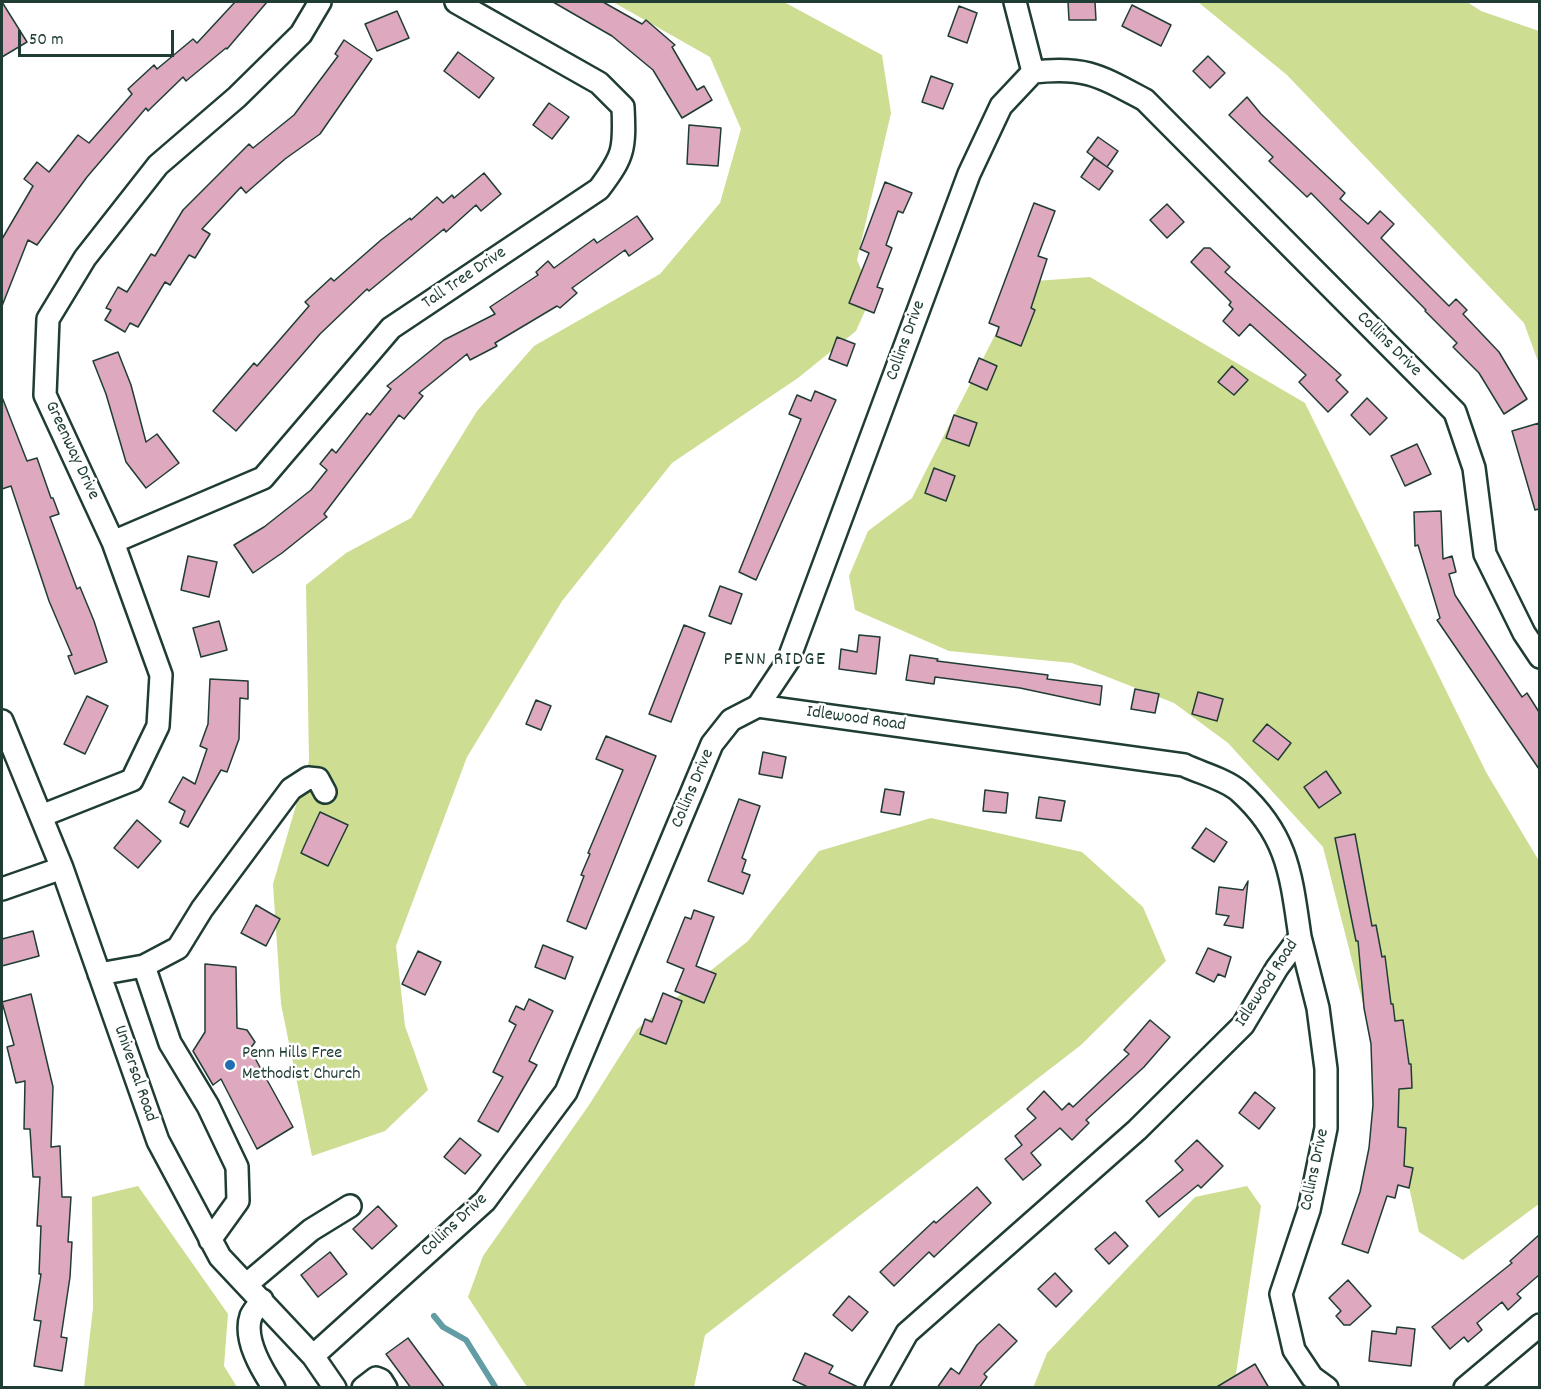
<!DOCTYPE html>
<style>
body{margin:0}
#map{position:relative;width:1541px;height:1389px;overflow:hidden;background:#fff;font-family:Dekko,sans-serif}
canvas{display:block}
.frame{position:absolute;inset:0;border:3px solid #1f3d34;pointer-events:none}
.scale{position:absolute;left:18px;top:30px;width:156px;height:27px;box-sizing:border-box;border:3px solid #1f3d34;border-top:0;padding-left:8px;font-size:18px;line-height:21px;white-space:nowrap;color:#1f3d34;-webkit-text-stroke:4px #fff;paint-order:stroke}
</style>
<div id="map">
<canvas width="1541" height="1389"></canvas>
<div class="frame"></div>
<div class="scale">50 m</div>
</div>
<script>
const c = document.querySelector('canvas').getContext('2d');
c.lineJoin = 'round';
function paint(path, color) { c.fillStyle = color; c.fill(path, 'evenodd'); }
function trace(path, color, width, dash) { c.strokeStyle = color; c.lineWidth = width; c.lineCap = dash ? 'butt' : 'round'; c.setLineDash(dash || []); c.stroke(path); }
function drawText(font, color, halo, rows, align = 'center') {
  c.font = font + ' Dekko,sans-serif'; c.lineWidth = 5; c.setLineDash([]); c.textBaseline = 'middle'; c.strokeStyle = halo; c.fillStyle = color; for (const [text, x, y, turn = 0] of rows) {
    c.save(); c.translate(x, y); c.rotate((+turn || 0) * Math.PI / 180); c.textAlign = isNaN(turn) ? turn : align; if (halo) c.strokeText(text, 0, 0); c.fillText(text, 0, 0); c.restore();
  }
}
paint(new Path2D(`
 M613 2H784L882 55 891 113 857 260 872 295 856 331 798 378 672 463 562 601 467 757 396 946 405 1026 428 1090 385 1131 312 1156 281 1004 273 884 309 761 306 585 346 553 411 518 477 411 534 346 660 274 720 203 741 129 710 57Z
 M1198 2H1467L1481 11 1539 31V364L1524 323 1287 75Z
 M1090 277 1305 403 1486 772 1539 861V1204L1463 1260 1419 1232 1404 1164 1323 847 1228 743 1174 703 1072 663 949 651 855 610 849 576 868 531 912 498 1022 282Z
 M931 818 1082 852 1143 907 1166 961 1081 1045 705 1335 694 1387H527L468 1297 483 1256 589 1105 637 1029 748 941 819 851Z
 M138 1186 228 1314 224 1366 237 1387H84L93 1308 92 1197Z
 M1247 1186 1261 1206 1234 1387 1033 1388 1047 1353 1195 1197Z`), '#cddd91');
trace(new Path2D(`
 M434 1316 443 1327 466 1340 496 1388`), '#629ca4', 6);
const building = new Path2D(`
 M2 2 27 42 2 57Z
 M235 2H267L227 49 226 48 186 81 183 77 148 111 146 108 87 177 37 245 28 240 2 306V239L33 186 24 179 37 162 49 172 78 135 89 143 132 94 128 89 154 65 157 69 193 39 197 43Z
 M553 2H603L642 24 646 20 675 45 672 47 697 90 704 86 712 100 682 118 653 70 612 36Z
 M1068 2H1095L1096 20H1069Z
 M1132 5 1171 25 1161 46 1122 26Z
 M959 6 977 13 967 43 948 36Z
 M397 11 409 38 377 51 365 24Z
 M344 40 372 59 320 134 285 159 246 193 241 187 202 229 210 234 195 258 189 255 170 285 165 282 138 327 130 323 125 332 105 320 111 310 106 308 118 287 127 292 151 254 155 256 183 210 249 144 253 148 294 115 338 56 335 54Z
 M458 52 494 78 479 98 444 71Z
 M1208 56 1225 73 1210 88 1193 71Z
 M931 76 953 84 943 109 922 102Z
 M1247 97 1261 114 1345 193 1340 199 1368 224 1380 211 1394 224 1381 238 1449 306 1456 299 1467 310 1463 314 1499 352 1527 399 1504 414 1479 373 1453 347 1457 343 1425 311 1426 310 1311 193 1307 197 1269 161 1273 157 1229 115Z
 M549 103 569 117 552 139 533 125Z
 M689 125 721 128 718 166 687 164Z
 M1098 137 1118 151 1107 167 1087 152Z
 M1094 158 1113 171 1099 190 1081 177Z
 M484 173 501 194 481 211 476 205 446 232 444 229 369 291 367 289 320 334 236 431 213 411 254 363 257 366 309 306 305 302 331 278 334 281 381 240 410 218 411 220 437 197 443 203 452 195 454 198Z
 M885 182 912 193 903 213 898 211 886 245 892 248 877 287 883 289 874 313 849 303 869 253 860 249Z
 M1034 203 1055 211 1038 256 1047 259 1031 308 1035 310 1021 346 996 336 999 327 989 323Z
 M1167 204 1184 222 1167 238 1150 220Z
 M637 216 653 239 629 256 625 250 572 288 577 293 560 308 557 306 495 343 497 346 470 360 467 354 419 393 423 396 404 419 399 415 324 514 327 517 282 553 253 573 234 545 264 527 311 490 327 470 320 464 332 449 336 453 367 413 370 415 391 389 387 386 444 340 495 314 490 307 538 275 536 272 548 261 554 268 594 239 597 243Z
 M1204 248H1210L1230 267 1225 272 1341 375 1336 380 1348 392 1328 412 1299 382 1306 375 1250 324 1239 336 1223 321 1233 309 1229 305 1231 302 1191 262Z
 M837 337 855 344 847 366 829 359Z
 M118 352 131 385 146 442 157 434 179 463 146 488 126 462 106 394 93 361Z
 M979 358 997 366 987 390 969 382Z
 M1232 366 1248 380 1234 395 1218 382Z
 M815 391 836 400 756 580 739 572 801 419 789 414 797 395 811 401Z
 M2 397 27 461 37 458 51 498H53L59 514 50 517 77 589 80 587 94 621 107 662 75 674 68 656 72 655 49 601 11 486 2 489Z
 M1367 398 1387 418 1370 435 1351 415Z
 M954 415 977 423 969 446 946 438Z
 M1539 423V509L1535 510 1512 431Z
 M1417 444 1431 474 1405 486 1391 456Z
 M934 468 955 476 946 501 925 493Z
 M1441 511 1443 559 1452 556 1456 572 1449 574 1455 595 1522 697 1527 693 1539 712V769L1437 620 1440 618 1418 545 1415 546 1414 512Z
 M188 556 217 562 209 597 181 590Z
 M720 586 742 594 731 624 709 616Z
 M219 621 227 650 201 657 193 628Z
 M684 625 705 633 671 722 649 714Z
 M859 635 880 637 876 674 839 669 841 649 857 652Z
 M910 655 938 659 937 661 1048 675 1047 679 1102 686 1100 705 1020 688 935 677 934 684 906 680Z
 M210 679 248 681V699L240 698 239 739 227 772 221 770 188 827 180 823 185 811 169 802 183 777 195 784 207 749 200 746 208 724Z
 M1135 689 1159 694 1155 713 1131 709Z
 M1198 692 1223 699 1217 721 1192 714Z
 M87 696 108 706 85 754 64 744Z
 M536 700 551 706 541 730 526 724Z
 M1267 724 1291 743 1278 760 1253 741Z
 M606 736 656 756 586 929 567 921 584 876 581 875 590 854 588 853 623 770 596 759Z
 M763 752 786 757 782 778 759 774Z
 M1326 771 1341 793 1319 808 1304 787Z
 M885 789 904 792 900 815 881 812Z
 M985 790 1008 793 1006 813 983 811Z
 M1039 797 1065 801 1061 821 1036 818Z
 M739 799 760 806 742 858 746 860 742 872 750 875 743 894 708 881Z
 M320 812 348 825 328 866 301 853Z
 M137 820 161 841 138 868 114 848Z
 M1206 828 1227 842 1214 862 1192 848Z
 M1355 834 1372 926 1376 925 1382 957 1385 956 1391 1004H1393L1395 1021 1403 1020 1409 1064H1411L1412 1088 1399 1089 1398 1127 1406 1128 1404 1166 1413 1168 1409 1188 1398 1185 1395 1198 1387 1196 1368 1253 1342 1244 1360 1192 1369 1148 1373 1105 1371 1044 1364 1008 1358 941H1356L1335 838Z
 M1248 881 1243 928 1224 925 1229 916 1216 914 1219 887 1243 890Z
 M256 905 280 919 266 946 241 933Z
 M694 910 714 917 696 966 716 974 704 1003 675 991 684 969 667 962 685 917 691 919Z
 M33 931 39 956 2 966V939Z
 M543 945 573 957 565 979 535 967Z
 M1208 948 1231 957 1225 977 1218 974 1214 982 1196 973Z
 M418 951 441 962 425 995 402 984Z
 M205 964 236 967 237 1028 247 1030 255 1042 250 1049 293 1127 257 1149 221 1079 213 1085 193 1051 205 1032Z
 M663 993 682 1001 666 1044 640 1034 645 1019 652 1022Z
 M31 994 53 1087 51 1147 60 1146 62 1197H71L68 1242H72L70 1277 61 1337 67 1338 62 1371 34 1366 41 1321 34 1320 41 1274H39L41 1226H37L40 1177H33L30 1129H24L25 1081 16 1083 7 1047 14 1045 2 1002Z
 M529 999 553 1011 529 1061 537 1065 498 1132 478 1121 503 1077 493 1072 516 1025 509 1021 516 1006 524 1010Z
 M1150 1020 1170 1037 1144 1067 1086 1120 1089 1123 1072 1140 1060 1128 1031 1153 1041 1165 1023 1180 1005 1159 1022 1145 1015 1136 1036 1118 1027 1109 1044 1091 1062 1110 1069 1103 1073 1107 1129 1054 1124 1050Z
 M1255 1092 1275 1108 1259 1129 1239 1113Z
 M460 1138 481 1155 465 1174 444 1157Z
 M1197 1140 1223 1166 1201 1188 1198 1185 1159 1217 1146 1201 1183 1170 1175 1161Z
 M977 1187 991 1203 934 1257 929 1252 894 1286 880 1272 934 1221 936 1223Z
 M378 1206 397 1226 372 1249 353 1229Z
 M1115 1232 1128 1246 1109 1264 1095 1249Z
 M1539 1235V1275L1517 1294 1521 1298 1508 1310 1502 1302 1477 1323 1482 1330 1468 1342 1464 1337 1450 1349 1432 1327 1512 1263 1510 1261Z
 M330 1252 347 1274 318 1297 301 1275Z
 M1055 1273 1072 1291 1056 1307 1038 1289Z
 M1348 1280 1371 1306 1350 1325H1344L1336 1316 1341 1311 1329 1298Z
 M849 1296 868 1312 852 1331 833 1315Z
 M999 1324 1017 1341 984 1374 987 1377 979 1388H937L951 1368 959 1374 977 1345Z
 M1397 1327 1415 1329 1411 1366 1369 1361 1372 1331 1396 1334Z
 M408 1338 445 1388H411L386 1354Z
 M805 1353 833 1366 829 1373 860 1388H810L793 1380Z
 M1255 1364 1269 1388H1215Z`);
paint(building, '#dea8be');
trace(building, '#1f3d34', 1.5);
const minor = new Path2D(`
 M1033 72C1086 66 1100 76 1145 100L1455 412 1474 468 1485 554 1524 633 1540 657
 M113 542 263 478 391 328 599 189C624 156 625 149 623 107L599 83 456 2
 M758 706 1184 765C1200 773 1225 779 1239 791 1288 835 1291 875 1300 937L1277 968 1243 1025 1137 1130 907 1333 876 1388
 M2 721 62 868 158 1141 220 1257 313 1356 335 1388
 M41 816 132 780 158 726 161 675 113 542 45 395 48 319 85 258 158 165 237 97 301 34 320 2
 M2 889 62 868
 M1300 937 1318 1008 1326 1069V1128L1309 1210 1281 1294 1294 1350 1312 1377 1327 1388
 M144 966 178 948 202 909 291 789 308 778 318 779 325 792
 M99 974 144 966 170 1043 208 1106 237 1167 238 1201 210 1240
 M247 1284 311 1230 350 1206
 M262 1300C259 1305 253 1311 251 1316 243 1339 262 1370 274 1388
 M313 1356 485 1201 566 1092 712 744 731 720 758 706 788 661 969 174 1001 106 1033 72 1015 2
 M363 1388 376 1378 381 1380 386 1388
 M1465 1388 1540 1325`);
trace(minor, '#1f3d34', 26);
trace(minor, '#fff', 21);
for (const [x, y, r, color] of [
 [230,1065,6,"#1f6fb2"]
]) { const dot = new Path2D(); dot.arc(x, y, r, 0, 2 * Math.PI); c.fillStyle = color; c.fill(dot); trace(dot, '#fff', 2); }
drawText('18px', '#1f3d34', '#fff', [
 ["Tall Tree Drive",465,279,-34],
 ["Collins Drive",907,341,-70],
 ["Collins Drive",1388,345,45],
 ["Greenway Drive",71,451,65],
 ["Idlewood Road",856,720,8],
 ["Collins Drive",694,789,-67],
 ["Idlewood Road",1268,984,-57],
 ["Universal Road",134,1074,71],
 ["Collins Drive",1316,1170,-78],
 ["Collins Drive",455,1226,-43]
]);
drawText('18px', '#1f3d34', '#fff', [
 ["Penn Hills Free",242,1055],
 ["Methodist Church",242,1076]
], 'left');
c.letterSpacing = '1.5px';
drawText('20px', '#1f3d34', '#fff', [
 ["PENN RIDGE",775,661]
]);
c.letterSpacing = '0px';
</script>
